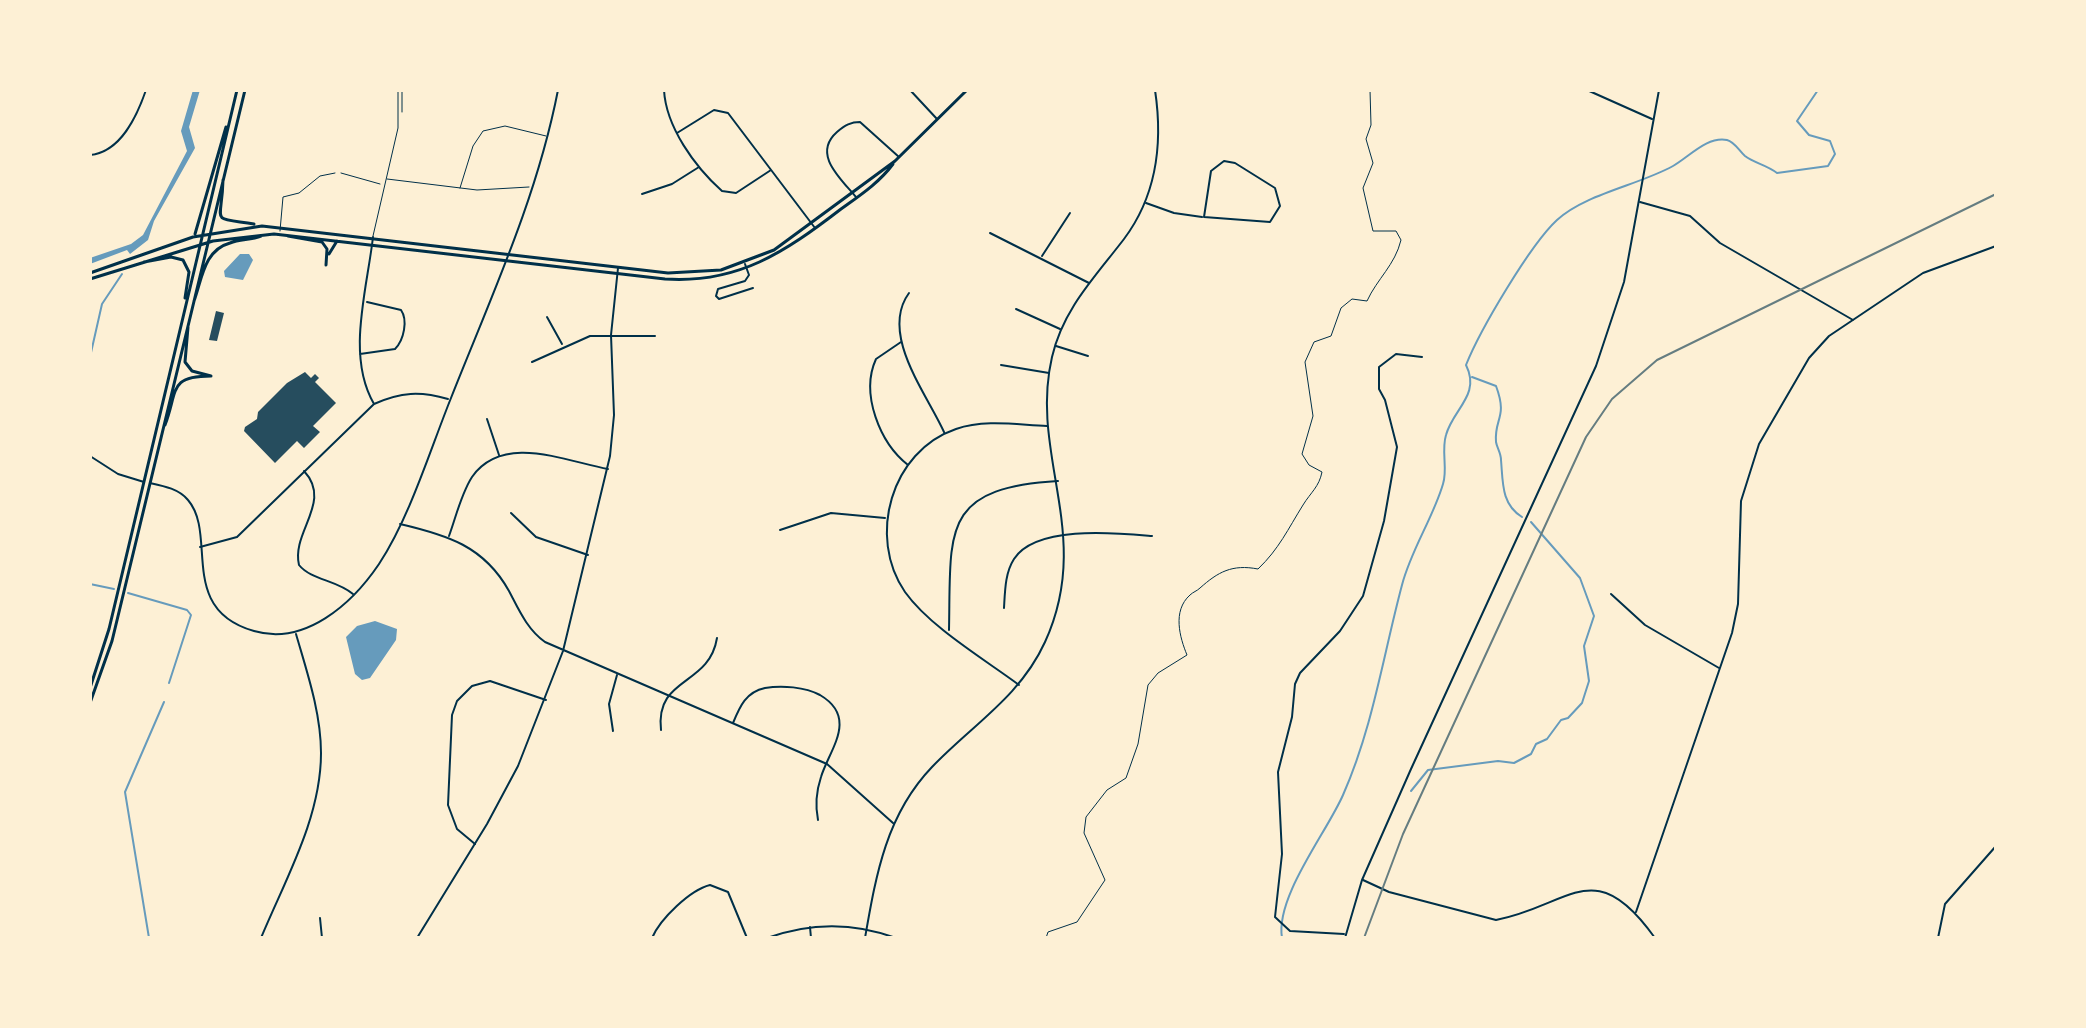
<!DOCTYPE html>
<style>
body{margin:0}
#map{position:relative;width:2086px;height:1028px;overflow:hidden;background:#fdf0d5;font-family:"Fira Sans Condensed",sans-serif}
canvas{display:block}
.frame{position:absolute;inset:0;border:92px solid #fdf0d5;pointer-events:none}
</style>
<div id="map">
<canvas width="2086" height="1028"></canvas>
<div class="frame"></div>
</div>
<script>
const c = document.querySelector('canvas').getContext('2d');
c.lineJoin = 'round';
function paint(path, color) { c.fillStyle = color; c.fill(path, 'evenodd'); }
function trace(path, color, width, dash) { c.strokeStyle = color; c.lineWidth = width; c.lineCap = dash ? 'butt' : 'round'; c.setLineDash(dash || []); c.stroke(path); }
paint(new Path2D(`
 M193 90H200L189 127 195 148 154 221 148 240 130 254 127 250 90 264V258L131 244 143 235 187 151 181 131Z
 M240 254H249L253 260 243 280 225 277 224 271Z
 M375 621 397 629 396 640 370 678 362 680 355 674 346 637 357 626Z`), '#669bbc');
trace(new Path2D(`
 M90 357 102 304 122 274
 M1472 377 1496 386C1508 418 1494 418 1496 442 1497 448 1501 453 1501 460 1503 482 1501 504 1522 517
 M90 584 114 589
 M128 593 187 610 191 615 169 683
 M1411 791 1428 770 1498 761 1514 763 1531 754 1536 744 1547 739 1561 720 1568 718 1582 703 1589 681 1584 646 1594 616 1580 578 1531 522
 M149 938 125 792 164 702
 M1282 938C1275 897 1327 832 1343 795 1373 727 1383 656 1402 585 1411 550 1433 518 1443 484 1448 469 1441 451 1446 435 1453 409 1481 395 1466 365 1480 330 1530 245 1557 220 1585 194 1639 185 1673 166 1689 157 1707 136 1727 140 1735 142 1739 151 1745 156 1754 163 1767 165 1777 173L1828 166 1835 154 1830 141 1809 135 1797 121 1818 90`), '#669bbc', 2);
paint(new Path2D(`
 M216 311 224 313 217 341 209 340Z
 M305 372 311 378 315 374 319 378 315 382 336 403 313 426 320 432 304 448 297 441 275 463 244 431 245 427 257 419 258 412 287 383Z`), '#264d5e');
trace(new Path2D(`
 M1046 938 1048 932 1077 922 1105 880 1084 833 1086 817 1107 790 1126 778 1138 744 1148 685 1158 673 1187 655C1180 638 1172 611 1190 595 1193 592 1197 591 1200 588 1218 572 1232 564 1258 569 1279 549 1288 529 1303 505 1311 492 1319 487 1322 472L1309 465 1302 454 1313 416 1305 362 1314 342 1331 336 1341 308 1352 299 1367 301C1377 279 1395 265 1401 240L1396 231H1373L1363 188 1373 163 1366 139 1371 125 1370 90`), '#003049', 1);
trace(new Path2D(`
 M402 112V90
 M341 173 380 184
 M387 179 477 190 529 187
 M460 188 473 146 483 131 505 126 546 136
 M280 231 283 197 299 193 320 176 335 173
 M373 236 398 128V90`), '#003049', 1);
trace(new Path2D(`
 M664 90C666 127 695 167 722 191L736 193 771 170
 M910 90 937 119
 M1587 90 1652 119
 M677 133 714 110 728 113 815 228
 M90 155C121 152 137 116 146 90
 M1224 161 1235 163 1275 188 1280 206 1270 222 1204 217 1211 171Z
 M642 194 672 184 699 167
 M856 197C840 178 812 154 837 132 845 125 851 122 860 122L899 157
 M1640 202 1690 216 1720 243 1853 320
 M1146 203 1174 213 1202 217
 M990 233 1089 283
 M373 237C367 290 346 356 374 404
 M1042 256 1070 213
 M745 264 749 275 745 281 718 289 716 296 719 299 753 288
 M909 293C879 334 927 394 944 432
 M1016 309 1060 329
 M547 317 562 344
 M901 342 876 359C860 394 880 443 908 465
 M1056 346 1088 356
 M360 354 395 349C404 340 408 320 401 310L367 302
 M532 362 590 336H655
 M1001 365 1049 373
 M487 419 499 455
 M304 471C333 502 291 532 299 565 311 580 337 580 353 594
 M511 513 536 537 588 555
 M780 530 831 513 885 518
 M449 536C456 517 461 494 472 477 503 433 565 461 608 469
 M200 547 237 537 374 404C401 392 420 391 448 399
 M1611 594 1645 625 1719 668
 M1004 608C1005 591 1005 573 1014 559 1036 525 1116 533 1152 536
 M949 630C951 531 940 488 1058 481
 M1019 685C984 659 930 627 905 592 867 537 891 451 956 429 985 419 1018 425 1047 426
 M733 723C740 706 746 692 765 688 782 685 805 687 820 695 859 718 829 750 821 777 816 792 815 805 818 820
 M661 730C655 676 709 687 717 638
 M613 731 609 704 617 675
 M475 844 457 829 448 805 452 715 457 701 472 686 490 681 546 700
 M1363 880 1389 892 1496 920C1570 906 1594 852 1655 938
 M1636 912 1732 633 1738 604 1741 501 1759 444 1809 358 1829 336 1923 273 1996 246
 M320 918 322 938
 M810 927 811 938
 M1344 934 1290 931 1275 917 1282 854 1278 772 1292 717 1295 684 1300 673 1340 631 1363 596 1384 521 1397 447 1385 400 1379 389V367L1396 354 1422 357
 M652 938C660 919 690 890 710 885L728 892 747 938
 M767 938C811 922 853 922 896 938
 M1938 938 1945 904 1996 846`), '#003049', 2);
trace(new Path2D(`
 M90 456 118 474 144 482
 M150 483C164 486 179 489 188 500 218 535 177 609 254 631 305 646 352 604 379 564 410 517 430 450 451 398 491 297 537 198 558 90
 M400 524C447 535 484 546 509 591 519 610 527 629 545 642L827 764 893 823
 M261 938C285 880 321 818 321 753 321 713 307 672 296 634
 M417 938 487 824 518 766 563 651 610 456 614 415 611 335 618 268
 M865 938C876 875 886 815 932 767 972 725 1020 697 1045 642 1094 535 1029 456 1052 357 1063 309 1095 277 1124 239 1157 195 1163 143 1155 90`), '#003049', 2);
trace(new Path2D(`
 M1345 938 1362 880 1411 769 1596 366 1624 282 1659 90`), '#003049', 2);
trace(new Path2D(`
 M223 180C222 225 208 217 254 224
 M195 234 226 127
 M288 236 322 242 327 249 326 265
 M329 254 337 241
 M144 262 171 257 183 260 189 272 185 298
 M90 273 193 237 262 226 668 273 721 270 774 250 895 161 967 90
 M90 279 213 241 274 234 665 279C738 284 785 252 841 209 859 196 879 183 893 164
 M194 301C202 279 204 250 230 243 240 239 251 240 261 236
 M188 327 185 362 192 371 211 376
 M165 425C178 391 168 376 211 376
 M90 688 109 629 237 90
 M90 703 112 641 245 90`), '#003049', 3);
trace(new Path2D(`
 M1364 938 1403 834 1586 437 1612 399 1657 360 1996 194`), '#657d81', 2);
</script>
